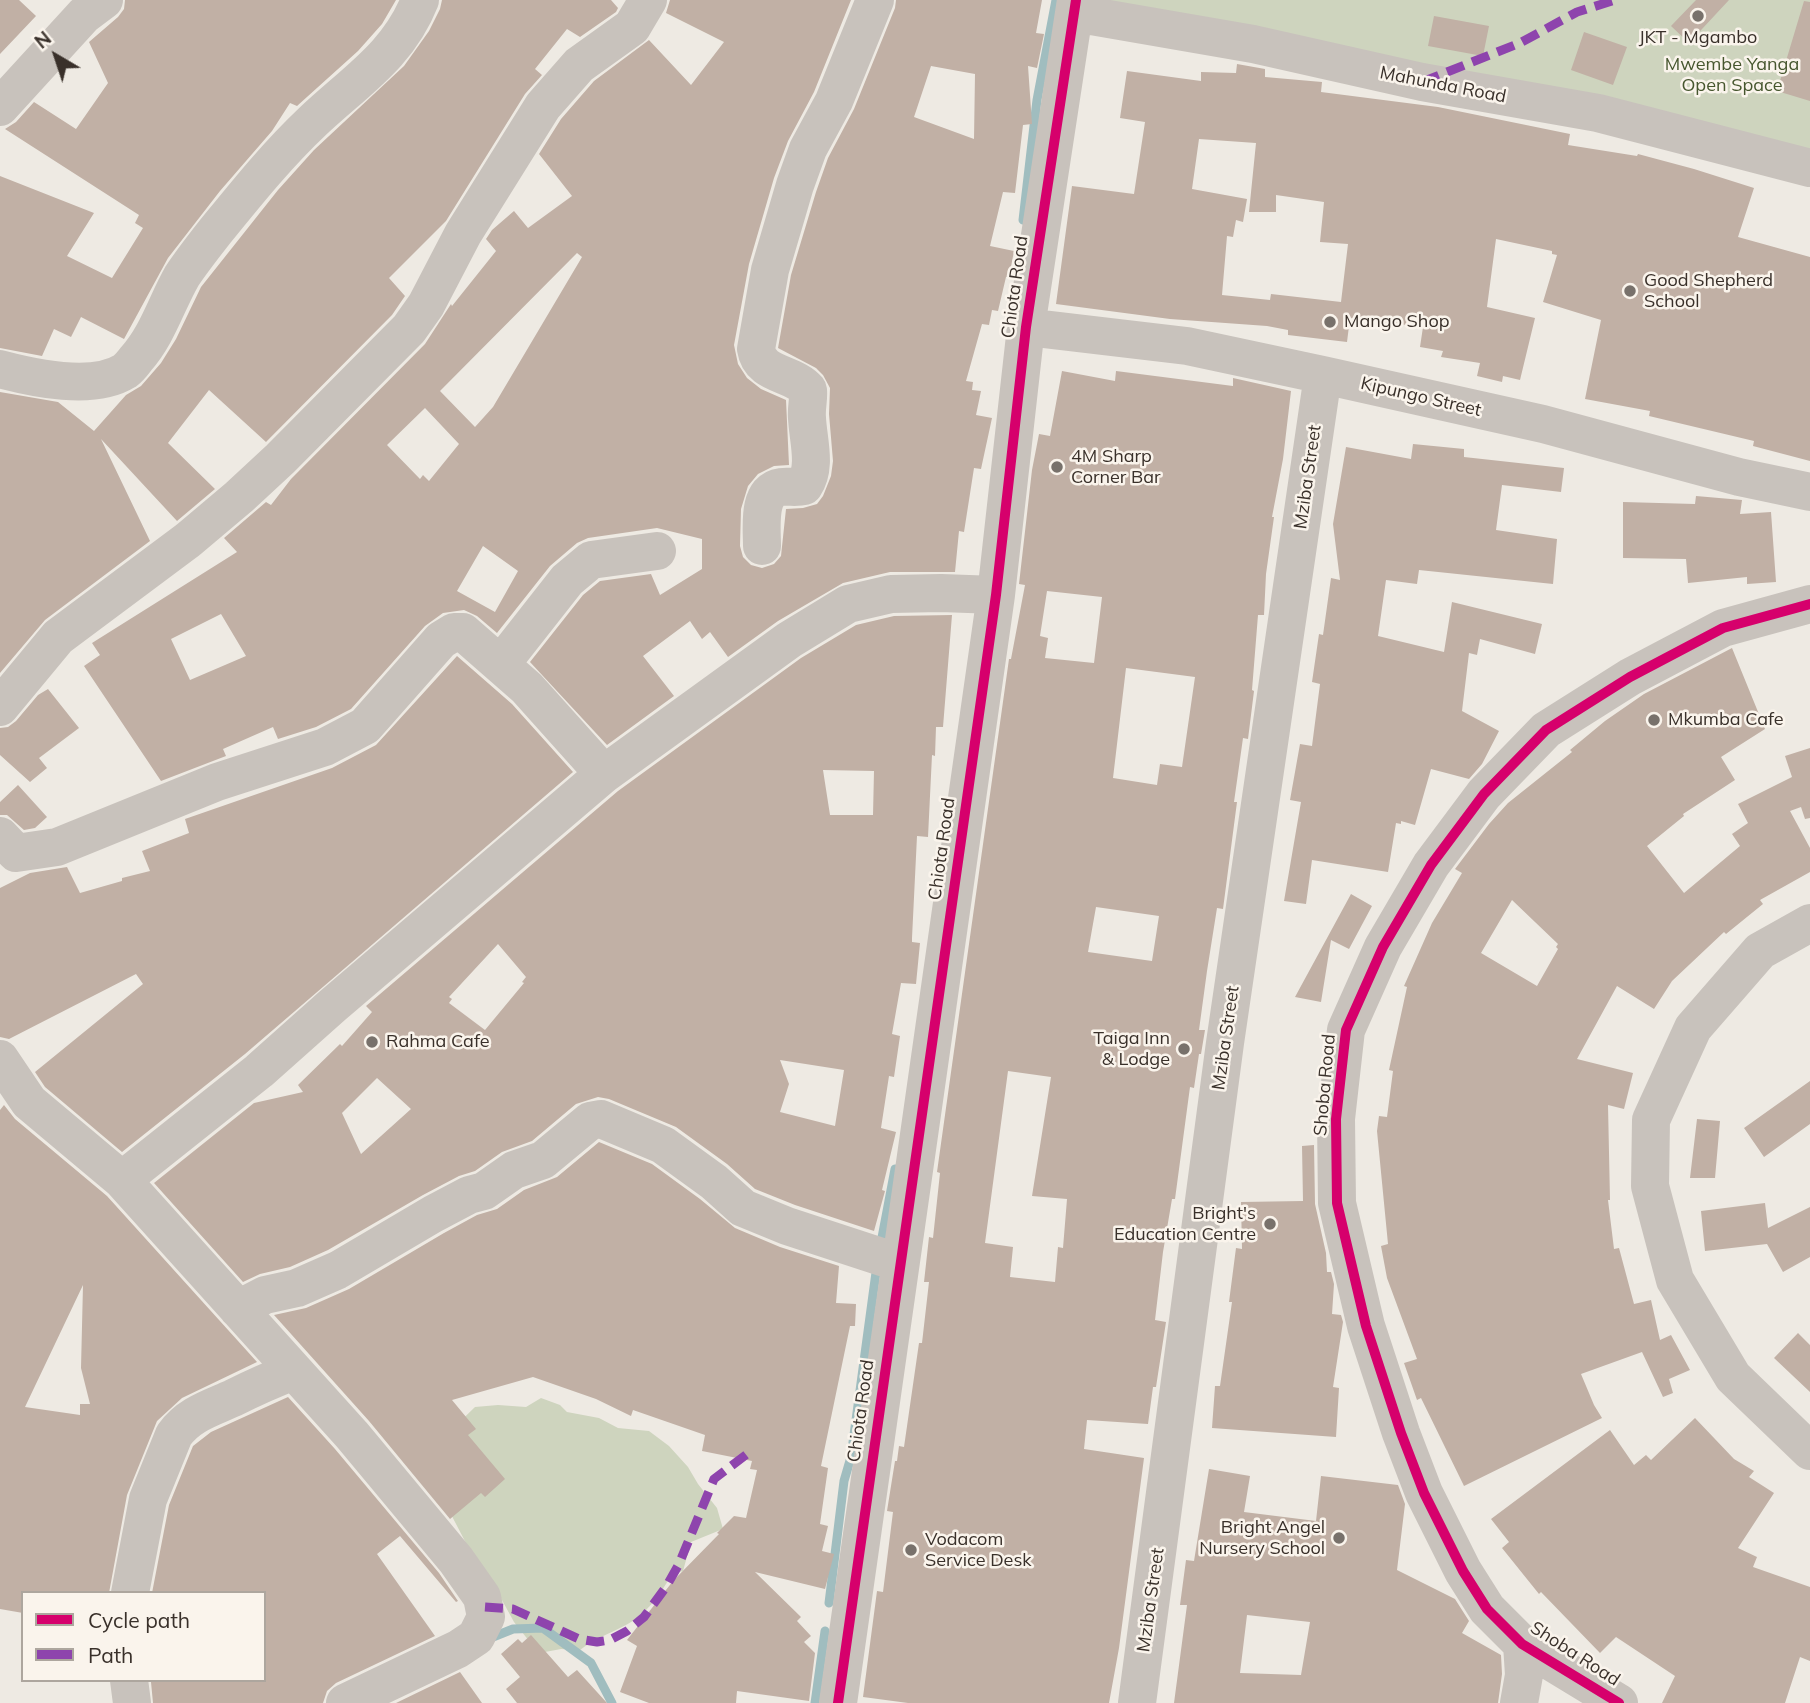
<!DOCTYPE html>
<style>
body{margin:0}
#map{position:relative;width:1810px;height:1703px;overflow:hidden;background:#eeeae3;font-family:Mulish,sans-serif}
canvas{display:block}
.legend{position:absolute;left:21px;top:1591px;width:245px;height:91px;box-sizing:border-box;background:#faf4ec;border:2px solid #ada69e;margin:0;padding:9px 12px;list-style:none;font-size:21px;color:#39302a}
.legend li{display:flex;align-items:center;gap:14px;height:35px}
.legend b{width:35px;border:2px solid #ada69e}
.north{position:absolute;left:21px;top:21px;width:70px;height:70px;-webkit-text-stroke:5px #faf4ec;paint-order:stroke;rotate:321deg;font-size:19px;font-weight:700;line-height:28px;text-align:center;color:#39302a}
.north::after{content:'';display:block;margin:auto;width:24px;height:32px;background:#39302a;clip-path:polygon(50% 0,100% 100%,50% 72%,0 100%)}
</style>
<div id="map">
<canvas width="1810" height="1703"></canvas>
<ul class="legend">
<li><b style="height:9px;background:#d6006c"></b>Cycle path</li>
<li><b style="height:9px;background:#8e44ad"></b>Path</li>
</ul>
<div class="north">N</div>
</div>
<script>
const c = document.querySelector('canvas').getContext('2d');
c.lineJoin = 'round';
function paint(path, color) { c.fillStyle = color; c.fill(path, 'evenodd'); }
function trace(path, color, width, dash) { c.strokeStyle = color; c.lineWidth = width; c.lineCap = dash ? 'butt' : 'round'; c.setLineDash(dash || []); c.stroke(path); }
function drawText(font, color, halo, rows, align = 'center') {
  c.font = font + ' Mulish,sans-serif'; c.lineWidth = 5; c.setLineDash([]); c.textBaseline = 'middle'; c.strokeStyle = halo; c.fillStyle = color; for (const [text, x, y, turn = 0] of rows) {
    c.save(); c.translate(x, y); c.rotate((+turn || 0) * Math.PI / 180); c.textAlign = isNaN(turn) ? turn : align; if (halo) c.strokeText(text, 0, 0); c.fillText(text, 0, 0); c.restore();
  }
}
paint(new Path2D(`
 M1099 0H1810V172Z
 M541 1398 560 1405 567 1412 599 1418 618 1428 649 1431 669 1446 688 1467 698 1484 717 1508 723 1529 691 1542 683 1571 671 1575C659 1598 643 1618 618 1629 604 1636 593 1640 580 1650L561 1649 545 1652 533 1646 514 1622 491 1580 468 1547 430 1474 435 1446 475 1407 498 1405 526 1407Z`), '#ced4be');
trace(new Path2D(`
 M1023 220 1037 100 1056 0
 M880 1248 895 1169
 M829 1603 844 1481 851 1457 877 1265
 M488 1639 513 1629 543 1628 591 1663 612 1703
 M815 1703 825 1631`), '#a0bdbf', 9);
paint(new Path2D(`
 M0 0H19L36 16 0 54Z
 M125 0H396L382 24 358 51 297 106 290 103 272 131 220 191 168 258 124 339 81 317 71 337 54 329 42 356 0 348V176L94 213 67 256 112 278 143 228 135 223 139 215 5 129 16 122 34 102 76 129 108 83 89 42 118 17 124 9Z
 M442 0H611L618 8 616 12 580 37 567 29 535 69 542 75 525 94 446 221 389 278 405 296 392 315 266 442 209 390 168 443 215 489 177 521 101 439 150 541 45 620 0 673V392L58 402 94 431 126 395 141 386 161 363 176 339 201 287 278 190 314 150 404 66 429 31 440 9Z
 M670 0H851L814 92 788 141 774 178 749 264 734 345 738 364 747 378 761 389 786 400 789 465 774 466 758 474 748 486 741 509 740 546 743 557 751 565 762 568 774 564 781 556 786 509 803 508 817 504 823 496 831 476 833 461 829 414 830 388 823 375 816 368 778 348 791 275 816 192 828 158 854 109 895 8 896 0H1042L1036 33 1044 34 1037 68 1028 66 1032 124 1023 125 1015 193 1003 192 990 246 1014 251 1009 277H1006L998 311 992 310 989 325 982 324 966 381 973 382 972 390 981 391 976 415 992 418 981 469 974 468 964 532 959 531 955 572H890L843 583 778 621 728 657 710 632 702 639 690 621 643 656 674 696 607 745 530 662 583 595 600 581 651 574 660 595 702 569V539L657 528 588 538 577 543 550 566 497 633 477 616 464 610 443 613 425 626 351 709 316 727 278 739 273 727 223 749 226 756 161 781 84 666 100 655 92 643 237 552 224 538 266 502 271 505 291 479 425 344 451 304 452 306 496 251 486 239 492 230 514 211 528 228 572 196 539 154 561 119 594 81 649 40 691 85 724 42 666 13ZM931 66 975 74 974 139 914 117ZM577 253 582 257 493 407 475 427 440 391ZM425 408 459 444 429 481 423 475 420 479 387 445ZM483 546 518 571 495 612 457 591ZM221 614 246 656 190 680 171 639Z
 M1696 0H1729L1689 43 1671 26Z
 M1804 1 1810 2V101L1777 91Z
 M1434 16 1489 26 1483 56 1428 46Z
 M1584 32 1627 47 1613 85 1571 70Z
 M1237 64 1265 69V77L1322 82 1321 92 1438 107 1570 134 1568 145 1637 156 1638 154 1694 169 1754 188 1738 237 1810 257V461L1753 446 1754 441 1649 416 1650 411 1585 399 1601 320 1543 302 1557 255 1552 254V251L1496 239 1487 307 1535 318 1520 380 1503 376 1502 382 1477 376 1480 363 1441 357 1443 351 1420 347 1423 327 1350 318 1347 342 1288 335V330L1267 326 1170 319 1056 304 1072 186 1134 194 1145 122 1120 118 1127 71 1201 81V72L1236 73ZM1199 139 1256 143 1249 212H1276V195L1324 202 1320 242 1348 244 1341 302 1271 294 1270 300 1222 295 1227 236 1233 237 1236 220 1243 222 1247 199 1192 189Z
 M1062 371 1115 381 1116 371 1233 386V378L1291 391 1283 459 1272 517H1274L1266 574 1264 615H1258L1252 690 1254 691 1248 739 1243 738 1234 802H1237L1223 909 1217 908 1207 971 1199 1030H1205L1201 1054H1199L1194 1088 1190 1087 1175 1199H1172L1163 1252 1155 1320 1166 1322 1156 1387H1153L1148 1424 1087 1420 1084 1449 1144 1458 1119 1648 1109 1703H908L863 1697 877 1591 883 1592 893 1512 887 1511 895 1461H897L899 1446 904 1447 919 1343H922L929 1282H924L929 1237 933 1238 940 1173 937 1172 1009 659H1011L1025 585 1019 584 1032 470 1039 434 1050 436ZM1047 591 1102 597 1094 663 1045 658 1048 638 1040 636ZM1126 668 1195 677 1182 767 1160 764 1157 785 1113 778ZM1096 907 1159 916 1152 961 1088 952ZM1008 1071 1051 1077 1032 1196 1067 1199 1063 1248 1058 1247 1055 1282 1010 1277 1013 1247 985 1243Z
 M1413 444 1464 449V457L1564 468 1561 492 1502 485 1496 530 1557 539 1553 584 1419 570 1417 584 1386 580 1378 636 1444 652 1452 602 1542 624 1535 654 1480 639 1477 655 1469 653 1462 711 1499 731 1482 764 1469 779 1431 769 1415 825 1401 821V824L1396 823 1388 872 1312 860 1306 904 1284 901 1301 802 1290 800 1300 744 1312 746 1320 684 1312 682 1319 634 1323 635 1331 578 1340 580 1333 524 1346 447 1411 459Z
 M1696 496 1742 500 1740 514 1771 512 1776 582 1747 584V577L1688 583 1686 559 1623 558V502L1695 504Z
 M952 615 943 727H936L935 756 932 755 928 837 917 836 912 938V942L920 943 916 984 901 983 892 1034 900 1036 894 1077 889 1076 881 1128 896 1132 882 1190 885 1191 874 1231 795 1205 755 1189 727 1164 676 1127 609 1099 598 1097 576 1104 532 1141 502 1152 475 1171 459 1176 423 1195 328 1250 290 1267 260 1274 243 1282 154 1183 254 1103 303 1092 298 1085 340 1044 342 1046 372 1012 366 1006 618 791 801 658 856 625 894 616ZM823 770 874 771 873 815H830ZM498 944 526 977 522 982 524 983 485 1030 449 1003 452 999 449 997ZM780 1060 844 1070 835 1126 780 1112 789 1084ZM377 1078 411 1109 361 1154 342 1113Z
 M1732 648 1765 729 1721 757 1735 780 1683 814 1684 816 1647 846 1684 893 1740 846 1732 834 1748 823 1738 804 1792 777 1785 756 1810 748V818L1805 819 1801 807 1790 811 1810 848V872L1760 900 1763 904 1726 934 1724 932 1672 981 1654 1009 1617 986 1577 1059 1633 1073 1624 1109 1608 1105 1610 1200H1608L1614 1249 1619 1248 1634 1304 1651 1300 1660 1340 1671 1335 1690 1370 1669 1379 1673 1393 1663 1397 1642 1352 1581 1374 1594 1405 1602 1418 1464 1486 1421 1398 1417 1400 1404 1363 1417 1359 1387 1278 1381 1246 1388 1244 1377 1131 1379 1116 1387 1117 1393 1071 1389 1070 1407 987 1404 986 1432 923 1462 873 1455 869 1489 824 1508 803 1572 752 1570 750 1605 721 1644 694ZM1512 900 1558 944 1556 947 1558 949 1537 986 1481 953Z
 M457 656 512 704 573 772 245 1054 122 1152 45 1087 35 1072 143 984 136 974 9 1039 0 1037V888L30 873 67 867 80 893 122 881V878L150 871 142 851 189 833 185 819 332 768 376 745Z
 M48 689 79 728 39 758 47 768 30 782 0 755V728L8 727 16 721 38 695Z
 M18 785 47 817 35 828 24 830 7 815H0V802Z
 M1351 894 1372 906 1349 949 1331 940 1321 1002 1295 997Z
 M1810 1081V1124L1764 1157 1744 1128Z
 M4 1105 15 1119 107 1196 257 1362 182 1398 157 1421 127 1495 109 1593H23V1613L0 1609V1110ZM83 1285 81 1368 90 1404H80V1415L25 1407Z
 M1697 1119 1720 1121 1715 1178H1690Z
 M599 1142 652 1164 700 1199 735 1228 780 1247 839 1266 836 1303 856 1304 855 1326H850L821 1466 828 1468 820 1524 828 1526 822 1551 834 1554 825 1589 755 1572 801 1617 797 1621 811 1636 804 1642 815 1653 809 1701 737 1691 736 1703H649L620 1692 637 1646 627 1640 673 1581 719 1534 717 1533 734 1516 746 1518 757 1470 750 1469 752 1461 702 1451 705 1435 633 1410 631 1416 596 1399 533 1377 452 1400 476 1429 468 1435 505 1479 485 1497 481 1493 450 1519 369 1421 274 1315 306 1308 349 1289 444 1233 477 1215 497 1209 524 1190 557 1177Z
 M1314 1145 1315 1204 1326 1253 1327 1272H1331L1334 1284 1332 1314 1341 1315 1343 1322 1333 1387 1339 1388 1336 1437 1212 1428 1215 1386H1220L1232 1302H1229L1236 1248 1242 1249 1241 1202 1303 1201 1302 1146Z
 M1765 1203 1768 1228 1810 1207V1257L1783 1272 1767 1244 1705 1251 1701 1211Z
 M1798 1333 1810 1345V1392L1774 1358Z
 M288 1397 335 1449 439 1573 458 1601 456 1602 400 1536 377 1554 435 1636 336 1683 327 1691 323 1703H153L151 1682 264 1680V1593H152L169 1505 193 1446 211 1432Z
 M1695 1418 1734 1459 1754 1471 1749 1477 1774 1493 1738 1548 1757 1557 1753 1567 1810 1587V1661L1800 1657 1785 1703H1662L1675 1676 1616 1637 1600 1653 1541 1592 1539 1594 1502 1548 1509 1542 1491 1519 1610 1430 1634 1465 1646 1455 1651 1460Z
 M1209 1469 1250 1476 1244 1512 1316 1521 1321 1476 1398 1485 1405 1504 1397 1570 1455 1599 1469 1621 1462 1633 1501 1655 1502 1674 1498 1703H1174L1187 1605H1180L1186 1560 1194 1561ZM1247 1615 1310 1622 1301 1675 1240 1673Z
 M531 1635 568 1677 577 1670 607 1703H517L506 1689 520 1677 501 1654 518 1639 522 1643Z
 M460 1672 482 1703H396Z`), '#c1b0a5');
trace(new Path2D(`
 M1074 13 1253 44 1422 82 1598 113 1810 168
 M0 107 84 15 104 0
 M1026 327 1187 346 1323 375 1543 424 1739 477 1810 492
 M0 369C34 378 93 391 125 371 129 368 133 363 136 359 158 334 166 304 182 276 192 261 203 247 214 233 245 195 276 156 312 122 354 82 398 56 420 0
 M762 546C762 528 757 490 781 487 789 486 796 488 804 486 817 467 808 440 807 418 806 408 809 399 808 390 793 372 760 376 756 349L770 270 795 185 808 149 834 101 875 0
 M501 664 567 580 591 560 657 551
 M0 707 58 637 188 540 239 497 280 459 409 329 426 305 463 234 543 106 579 65 632 27 648 0
 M0 836 16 853 57 847 217 782 325 747 365 726 441 640 454 632H463L527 688 604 774
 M1810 923 1760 951 1693 1028 1651 1120 1650 1186 1675 1280 1733 1377 1810 1451
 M0 1059 29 1102 122 1180 352 1435 456 1560 482 1597 486 1617 476 1637 458 1649 345 1703
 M122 1180 259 1071 332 1006 604 774 789 640 848 604 891 594 941 593 996 595
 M238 1309 265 1295 297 1288 338 1270 433 1214 469 1195 484 1191 514 1170 543 1160 590 1121 601 1119 663 1145 714 1182 743 1208 787 1226 900 1263
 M130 1593 148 1499 174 1435C189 1414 211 1408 233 1398 253 1388 273 1379 294 1371
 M129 1680 132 1703
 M838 1703 996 595 1026 327 1076 0
 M1137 1703 1225 1043 1323 375
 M1519 1703 1524 1675 1522 1644
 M1619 1703 1522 1644 1487 1609 1463 1571 1424 1493 1401 1433 1366 1326 1337 1203 1336 1119 1346 1030 1383 947 1431 865 1484 794 1546 730 1630 677 1723 628 1810 604`), '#c8c2bc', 38);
trace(new Path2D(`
 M1422 82 1520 43 1577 12 1615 0
 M485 1607 513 1609 579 1639 597 1642 610 1640 627 1631 644 1617 666 1587 679 1564 714 1479 751 1451`), '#8e44ad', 9, [18, 9]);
trace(new Path2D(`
 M838 1703 996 595 1026 327 1076 0
 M1619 1703 1522 1644 1487 1609 1463 1571 1424 1493 1401 1433 1366 1326 1337 1203 1336 1119 1346 1030 1383 947 1431 865 1484 794 1546 730 1630 677 1723 628 1810 604`), '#d6006c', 10);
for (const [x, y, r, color] of [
 [1698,16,7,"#78716b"],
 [1630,291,7,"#78716b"],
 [1330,322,7,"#78716b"],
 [1057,467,7,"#78716b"],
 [1654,720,7,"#78716b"],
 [372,1042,7,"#78716b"],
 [1184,1049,7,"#78716b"],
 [1270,1224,7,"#78716b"],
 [1339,1538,7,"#78716b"],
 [911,1550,7,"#78716b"]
]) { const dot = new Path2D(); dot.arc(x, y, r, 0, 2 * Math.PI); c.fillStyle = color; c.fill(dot); trace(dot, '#faf4ec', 2.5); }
drawText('18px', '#39302a', '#faf4ec', [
 ["JKT - Mgambo",1698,38,"center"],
 ["Good Shepherd",1644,281],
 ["School",1644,302],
 ["Mango Shop",1344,322],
 ["4M Sharp",1071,457],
 ["Corner Bar",1071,478],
 ["Mkumba Cafe",1668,720],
 ["Taiga Inn",1170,1039,"right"],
 ["& Lodge",1170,1060,"right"],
 ["Rahma Cafe",386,1042],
 ["Bright's",1256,1214,"right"],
 ["Education Centre",1256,1235,"right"],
 ["Bright Angel",1325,1528,"right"],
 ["Nursery School",1325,1549,"right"],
 ["Vodacom",925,1540],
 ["Service Desk",925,1561]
], 'left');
drawText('18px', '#46562e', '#faf4ec', [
 ["Mwembe Yanga",1732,65],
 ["Open Space",1732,86]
]);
drawText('18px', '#39302a', '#faf4ec', [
 ["Mahunda Road",1443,85,11],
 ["Chiota Road",1015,287,-82],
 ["Kipungo Street",1421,397,13],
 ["Mziba Street",1308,477,-82],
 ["Chiota Road",942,849,-82],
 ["Mziba Street",1226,1038,-82],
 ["Shoba Road",1325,1085,-85],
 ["Chiota Road",861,1411,-82],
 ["Mziba Street",1151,1600,-82],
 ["Shoba Road",1575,1654,33]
]);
</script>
